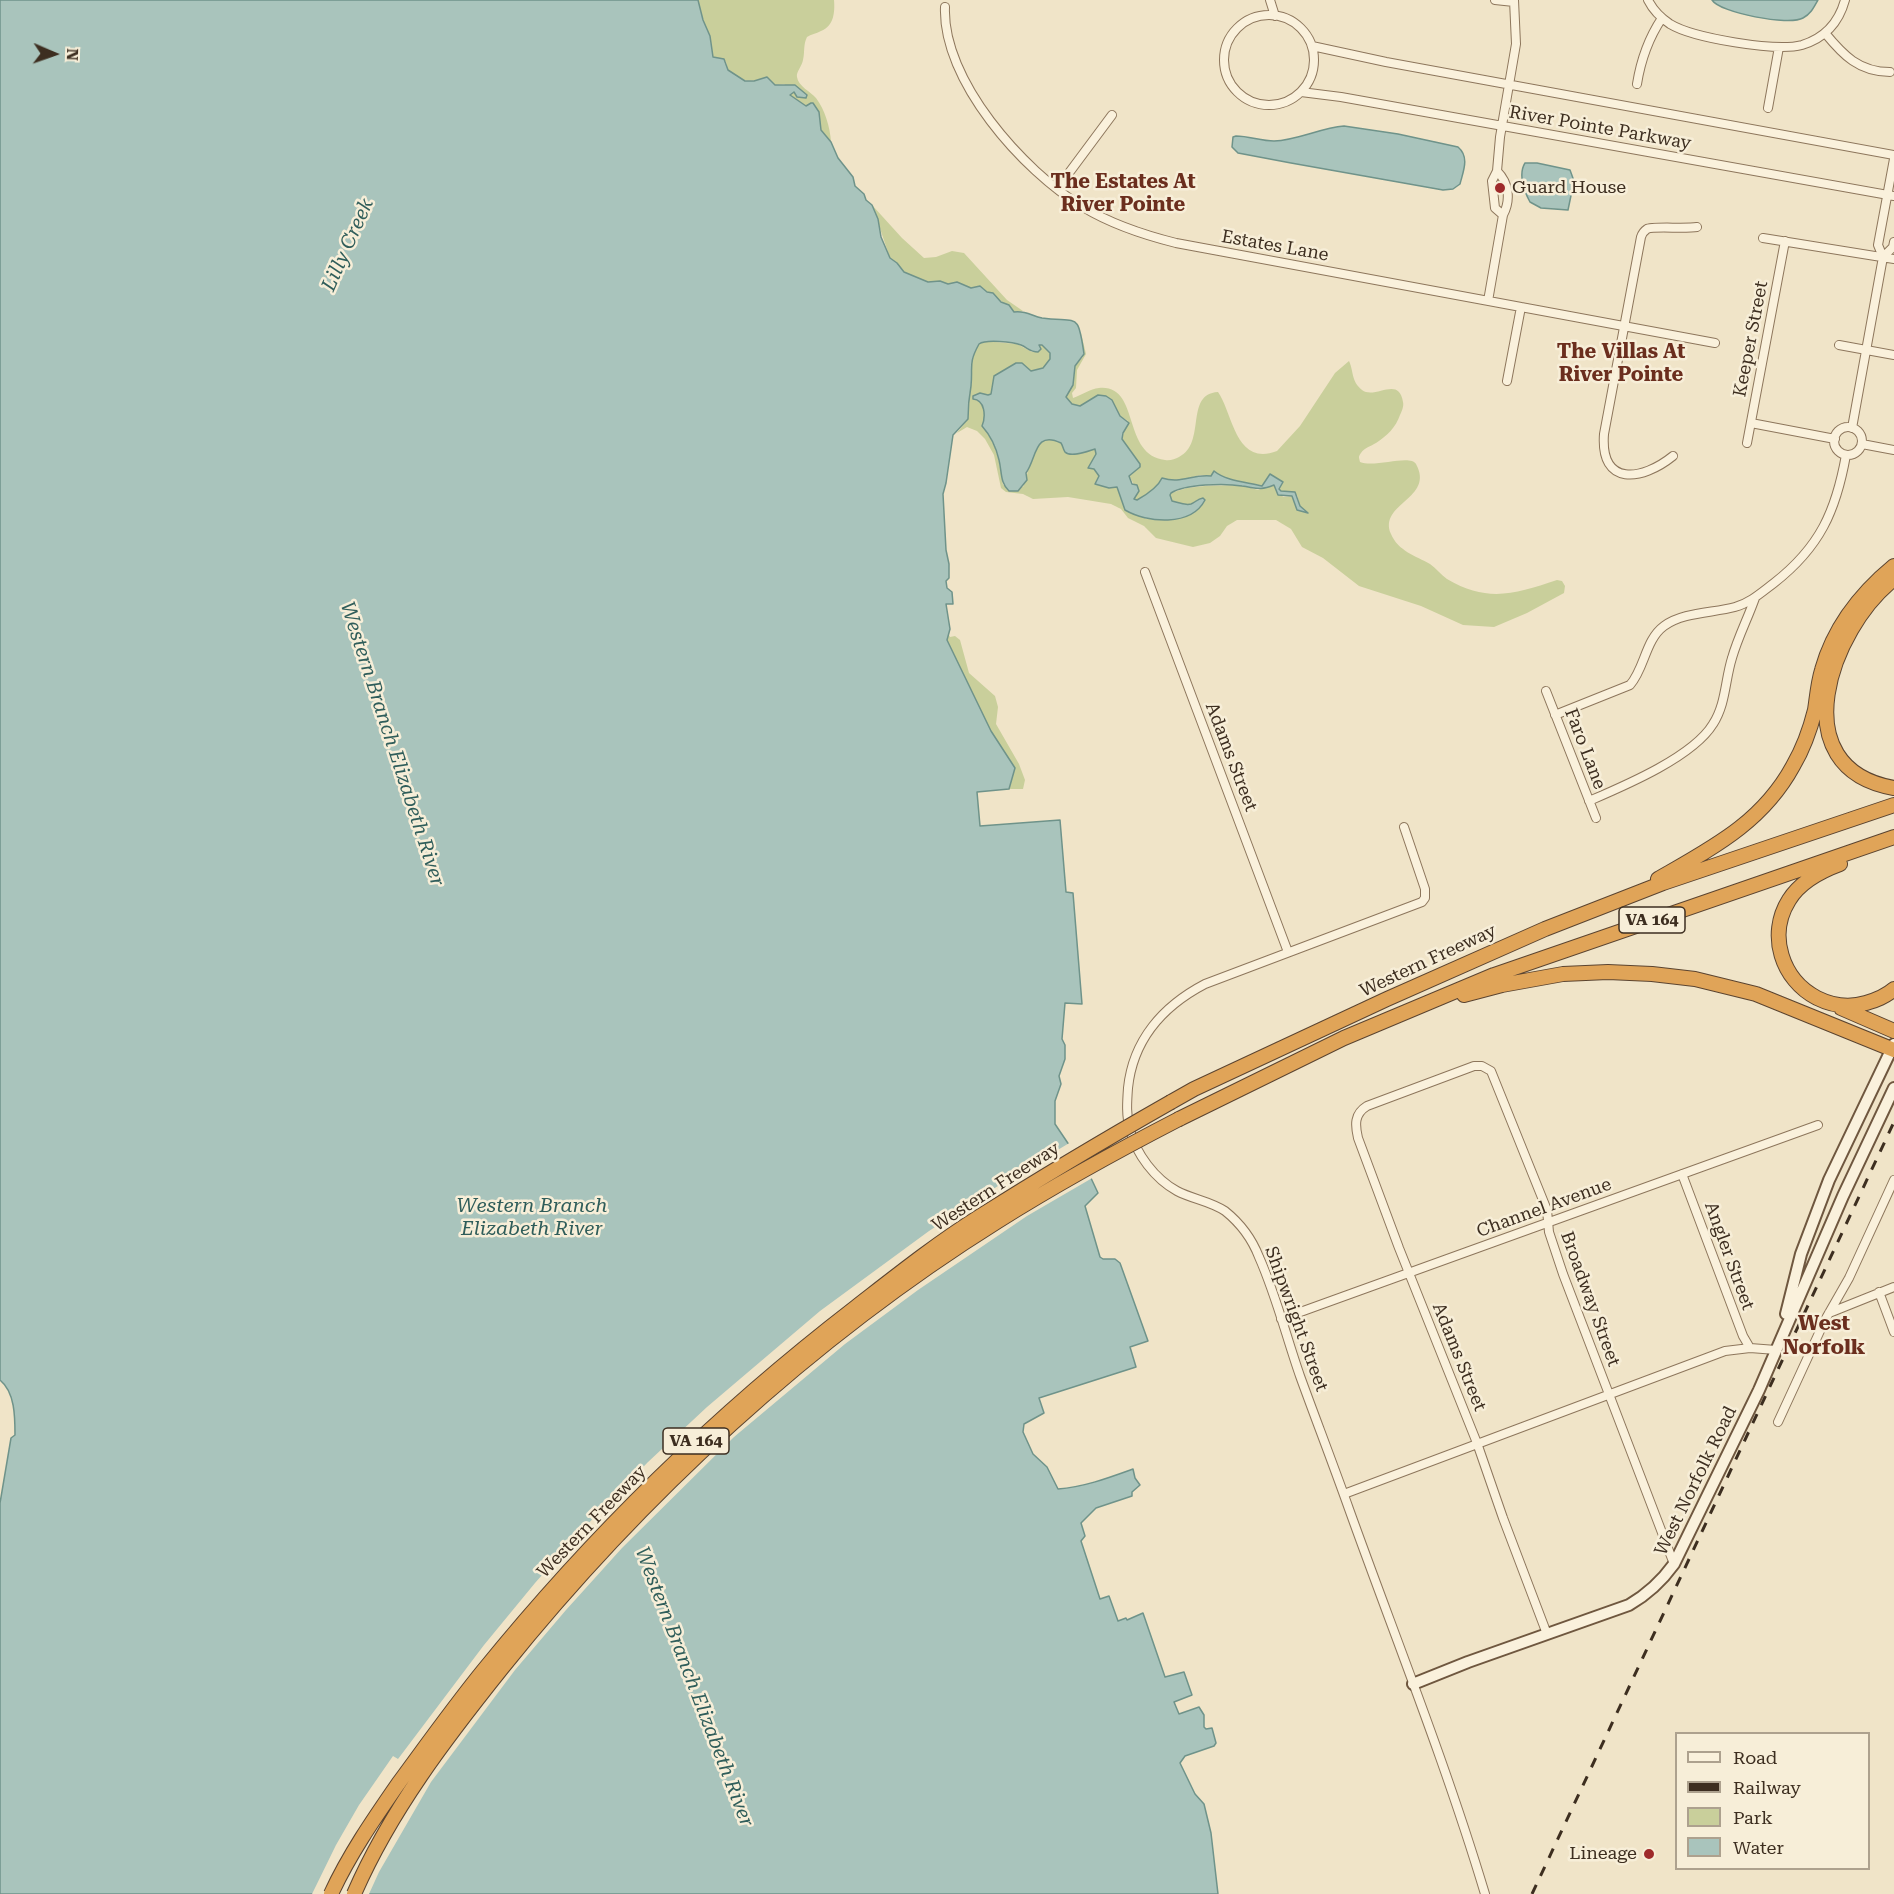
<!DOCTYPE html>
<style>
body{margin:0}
#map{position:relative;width:1894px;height:1894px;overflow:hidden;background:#f0e4c8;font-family:"Roboto Serif",serif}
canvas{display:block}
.legend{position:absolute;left:1675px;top:1732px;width:195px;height:138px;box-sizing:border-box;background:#f7eed8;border:2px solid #ada18e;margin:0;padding:8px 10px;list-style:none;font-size:18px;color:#3d2e20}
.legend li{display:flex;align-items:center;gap:12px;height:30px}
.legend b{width:30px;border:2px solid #ada18e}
.north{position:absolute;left:24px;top:24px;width:60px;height:60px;-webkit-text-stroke:4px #f7eed8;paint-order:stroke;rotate:92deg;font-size:16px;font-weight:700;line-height:24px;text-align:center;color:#3d2e20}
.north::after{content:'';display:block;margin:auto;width:21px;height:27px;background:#3d2e20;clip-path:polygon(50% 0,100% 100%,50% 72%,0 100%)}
</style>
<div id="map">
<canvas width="1894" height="1894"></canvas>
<ul class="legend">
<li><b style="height:8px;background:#faf1dc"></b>Road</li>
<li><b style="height:8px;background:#3d2e20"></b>Railway</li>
<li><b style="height:16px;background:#c9cf9b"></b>Park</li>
<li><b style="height:16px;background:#a9c4bc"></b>Water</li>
</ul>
<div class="north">N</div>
</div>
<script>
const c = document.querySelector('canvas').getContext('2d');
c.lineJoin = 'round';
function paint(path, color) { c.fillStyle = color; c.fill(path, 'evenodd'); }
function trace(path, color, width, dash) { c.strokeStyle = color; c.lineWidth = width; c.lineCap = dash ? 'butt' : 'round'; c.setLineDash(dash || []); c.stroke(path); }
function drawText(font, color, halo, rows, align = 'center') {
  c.font = font + ' "Roboto Serif",serif'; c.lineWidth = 5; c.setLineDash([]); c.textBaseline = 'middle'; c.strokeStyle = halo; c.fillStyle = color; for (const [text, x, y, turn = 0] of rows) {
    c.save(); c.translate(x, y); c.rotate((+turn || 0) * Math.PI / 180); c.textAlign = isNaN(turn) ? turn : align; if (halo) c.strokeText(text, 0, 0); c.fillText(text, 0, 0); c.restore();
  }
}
paint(new Path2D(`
 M698 0H834C835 12 834 26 821 31 816 34 811 34 807 37 803 45 805 52 803 60 802 66 796 72 797 77 798 86 811 92 816 98 825 110 830 127 831 142L821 130 819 113 811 103 806 106 789 95 794 92 800 97 784 84 775 85 767 77C749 83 742 82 728 70L726 62 722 58 716 59 713 57 710 36 703 20Z
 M872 205 902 238 924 258 936 257 952 251 964 253 1007 300 1023 311 1014 312C1006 301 992 298 983 288H971L957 282 948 284 940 281 928 282 904 272 897 263 890 258Z
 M1081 333 1086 354 1077 370 1076 388 1072 393 1073 398C1082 395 1090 389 1099 388 1141 384 1121 455 1165 460 1170 461 1175 459 1179 457 1207 443 1184 394 1218 392 1233 413 1235 467 1277 451L1300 426 1335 373 1349 361C1354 372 1351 381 1362 390 1375 400 1399 375 1403 402 1404 406 1402 411 1400 415 1396 427 1387 436 1376 443 1371 446 1364 448 1361 453 1358 457 1359 457 1360 462 1375 468 1410 454 1416 464 1435 499 1378 503 1391 534 1398 551 1416 556 1430 564 1436 568 1441 575 1447 579 1488 603 1515 594 1557 580L1562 581 1565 586 1564 593 1527 613 1494 627 1463 625 1421 606 1359 586 1323 558 1302 547 1291 529 1276 520H1237L1227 526 1220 536 1210 543 1193 547 1156 538 1144 526 1128 518 1121 509 1111 504 1068 497 1033 499 1023 494 1006 492 1001 488 994 455 985 439 977 431 967 427 957 433 968 419C968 408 969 397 971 386 973 370 967 352 983 341L1017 344 1032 352H1038L1039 345H1042L1050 353V359L1043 368 1031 371 1022 363 1014 364 995 376 991 394 973 396V398L980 400C984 408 986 418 982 426 997 444 1000 463 1003 485L1023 487C1029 475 1033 434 1054 439 1061 441 1064 446 1066 453 1077 455 1085 451 1095 449L1096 454C1092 463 1093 469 1099 476L1096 481 1109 488 1117 487 1125 510 1147 519H1175L1205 500 1203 498C1196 499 1196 502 1191 504 1185 506 1177 502 1172 501L1170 495 1171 493 1187 488 1205 486 1241 485 1258 490 1274 484 1283 497 1292 496 1297 510 1301 509 1297 495 1281 492 1279 489 1280 487 1270 474 1263 486C1247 482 1226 481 1214 472L1211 476 1200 475 1174 482 1160 483 1144 496 1137 500 1134 499 1135 486 1129 476 1140 467V464L1122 439C1123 432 1127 428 1128 421L1120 416 1112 400 1098 395 1080 406 1072 404 1066 397 1073 385 1075 366 1083 357Z
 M948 633 950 637 955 636 960 640 969 673 995 696 998 707 996 724 1019 764 1025 780 1023 789H1009L1015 768 991 731 947 640Z`), '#c9cf9b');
const water = new Path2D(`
 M0 0H698L703 20 710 36 713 57 724 59 728 70 745 81H754L767 77 775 85H795L807 95 806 98 797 97 794 92 790 95 806 106 811 103H813L819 112 821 130 831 142 838 158 853 177 855 186 864 194 866 200 872 205 878 219 881 237 890 258 897 263 904 272 928 282 940 281 948 284 957 282 971 288 980 286 987 292 993 293 1001 302 1009 305 1014 312C1025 310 1032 316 1042 318 1078 323 1078 311 1084 354L1075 366 1073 385 1066 397 1072 404 1080 406 1098 395 1106 396 1112 400 1120 416 1129 423 1123 433 1122 439 1140 464V467L1129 476 1132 484 1137 485 1139 491 1134 499 1137 500C1146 495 1158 487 1162 478 1182 484 1191 474 1211 476L1214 471C1226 481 1246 482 1262 486L1270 474 1283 482 1279 489 1281 491 1295 492 1300 506 1308 513 1297 510 1292 496 1278 495 1274 485C1259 491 1257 488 1242 486 1225 483 1185 484 1171 493L1170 495 1172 501C1177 502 1185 506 1191 504 1196 502 1197 499 1203 498L1205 500C1191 527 1147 523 1125 510L1117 487 1109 488 1095 484 1099 476 1094 469 1088 468 1096 454 1095 449C1088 451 1071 458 1065 452 1063 449 1063 446 1061 443 1034 430 1037 458 1026 473L1027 480 1018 491H1009C1000 483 1002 472 999 460 996 447 991 436 982 426 986 416 985 400 973 399V396L980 393 988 395 991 394 994 376 1016 363H1022L1031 371 1043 368 1050 359V353L1042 345H1039L1041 349 1038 352C1030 352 1028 348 1021 345 1013 342 986 339 979 344 968 364 973 366 971 386 969 397 968 408 968 419L953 435 946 483 943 494 946 550 949 564V578L946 581 947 588 952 592 953 604H946L950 629 947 640 991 731 1015 768 1009 789 977 792 980 826 1060 820 1066 892 1073 893 1082 1004 1065 1003 1062 1039 1065 1045V1059L1059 1076 1061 1084 1055 1101V1124L1090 1176 1098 1193 1085 1206 1100 1257 1103 1259H1115L1120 1263 1148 1341 1130 1347 1136 1367 1039 1398 1044 1413 1024 1424 1023 1432 1033 1454 1047 1467 1058 1489C1084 1487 1108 1478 1133 1469L1135 1478 1140 1485 1132 1492V1496L1096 1508 1081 1523 1085 1536 1081 1541 1100 1599 1109 1596 1118 1621 1126 1618 1127 1620 1143 1613 1165 1677 1184 1672 1192 1695 1174 1702 1179 1714 1199 1707 1204 1715V1727L1206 1729 1212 1728 1216 1743 1214 1746 1185 1756 1180 1763 1195 1794 1204 1804 1211 1833 1218 1894H0V1503L11 1438 15 1435C15 1417 15 1392 0 1380Z
 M1712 0H1818C1814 7 1811 14 1803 18 1789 26 1720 13 1712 0Z
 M1344 126 1398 134 1458 147C1470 157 1463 172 1460 184L1453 189 1443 190 1291 163 1238 153 1232 147 1233 137 1236 136C1249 136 1261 141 1274 141 1298 140 1320 128 1344 126Z
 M1525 163H1537L1570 170 1574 181 1568 210 1541 208 1530 202C1524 191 1518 174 1525 163Z`);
paint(water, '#a9c4bc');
trace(water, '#6f938a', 1.5);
paint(new Path2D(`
 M1071 1142 1094 1177 1027 1216 918 1290 845 1344 734 1437 622 1548 566 1610 515 1670 431 1782 379 1872 369 1894H312L336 1845 359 1805 393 1756 398 1759 484 1645 535 1583 581 1531 648 1462 707 1407 820 1311 929 1231 1004 1182Z`), '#f0e4c8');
const street = new Path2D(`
 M1270 0 1275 16
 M1495 0 1514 2
 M1648 0C1653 10 1661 18 1670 24 1693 38 1776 52 1802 45 1825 38 1839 22 1845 0
 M945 7C942 80 1023 171 1083 207 1111 224 1144 235 1176 243L1715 343
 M1224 60a45 45 0 1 1 90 0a45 45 0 1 1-90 0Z
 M1825 33C1843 55 1859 72 1890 72
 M1312 46 1386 62 1894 155
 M1637 84C1641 59 1648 39 1662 18
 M1301 92 1341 97 1894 196
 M1768 108 1779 47
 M1057 189 1112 115
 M1503 215 1495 208 1492 181 1497 171 1500 137 1516 44 1514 0
 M1763 238 1894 259
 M1883 257 1878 245 1894 159
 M1488 301 1503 215C1511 200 1509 183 1497 171
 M1839 345 1894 355
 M1507 381 1521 307
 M1751 423 1835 439
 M1834 441a14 14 0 1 1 28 0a14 14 0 1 1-28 0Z
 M1852 428 1883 257 1893 247 1894 242
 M1747 443 1785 241
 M1862 444 1894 450
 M1673 456C1642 481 1600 487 1604 434L1641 237C1642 234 1644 231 1647 229 1652 226 1686 229 1697 227
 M1145 572 1288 952
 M1546 691 1596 818
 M1555 715 1630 685C1645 668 1645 640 1664 626 1683 612 1713 613 1735 607 1750 603 1762 592 1774 583 1820 547 1836 511 1846 455
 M1589 801C1624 786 1693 757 1713 724 1726 704 1725 680 1732 658 1738 637 1748 618 1755 598
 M1404 827 1425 889V898L1422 902 1205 984C1163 1006 1133 1040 1128 1088 1127 1102 1126 1116 1130 1130 1136 1154 1155 1179 1177 1191 1192 1199 1210 1201 1225 1211 1240 1223 1252 1239 1259 1257 1276 1295 1286 1336 1300 1376 1316 1420 1333 1464 1349 1509 1395 1637 1446 1764 1485 1894
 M1682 1174 1743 1336 1750 1348
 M1879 1292 1894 1332
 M1829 1313 1894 1287
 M1281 1319 1818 1125
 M1778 1422 1825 1320 1849 1278 1894 1180
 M1344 1494 1725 1351 1750 1348 1776 1350
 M1547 1634 1503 1518 1477 1443 1399 1248 1358 1138C1355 1125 1354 1114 1367 1106L1474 1066H1482L1491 1071 1547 1210 1549 1232 1563 1274 1674 1564`);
const secondary = new Path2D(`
 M1786 1314 1801 1254 1829 1180 1894 1044
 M1413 1684 1468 1662 1629 1605C1648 1594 1661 1582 1674 1564L1759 1390 1843 1196 1894 1088`);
const highway = new Path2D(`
 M1894 579C1831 628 1780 768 1894 788
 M1840 864C1821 871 1800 882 1789 900 1767 935 1782 980 1817 998 1833 1006 1849 1008 1866 1003 1876 1000 1885 997 1894 989
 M1658 879C1712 848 1762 823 1793 766 1803 749 1810 730 1815 710 1817 697 1818 683 1822 670 1834 627 1860 594 1894 566
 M1464 995 1502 985 1563 974 1608 972 1652 974 1695 979 1756 994 1894 1050
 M1841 1008 1894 1031
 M1171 1102 1194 1089 1387 999 1545 929 1663 883 1894 805
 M1179 1119 1344 1038 1494 975 1894 837`);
trace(street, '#8d765c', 10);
trace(secondary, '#6f573f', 14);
trace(highway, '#5b4430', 16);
trace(street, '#faf1dc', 8);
trace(secondary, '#faf1dc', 10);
trace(highway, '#e0a458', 14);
trace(new Path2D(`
 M1532 1894 1894 1122`), '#3d2e20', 3, [10, 10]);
const highwayBridge = new Path2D(`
 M331 1894C349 1855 373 1820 398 1784 426 1746 453 1708 483 1671 593 1535 717 1414 856 1307 896 1276 936 1244 979 1217 1042 1177 1106 1139 1171 1102
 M354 1894C390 1811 446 1738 502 1668 640 1496 811 1338 998 1221 1057 1184 1117 1151 1179 1119`);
trace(highwayBridge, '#5b4430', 16, []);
trace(highwayBridge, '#e0a458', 14);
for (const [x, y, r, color] of [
 [1500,188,6,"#9e2a2b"],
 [1649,1854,6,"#9e2a2b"]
]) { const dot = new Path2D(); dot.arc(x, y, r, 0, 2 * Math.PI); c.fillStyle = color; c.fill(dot); trace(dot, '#f7eed8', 2); }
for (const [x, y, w] of [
 [1652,920,66],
 [696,1441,66]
]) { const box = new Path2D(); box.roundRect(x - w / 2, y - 13, w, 26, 4.5); c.fillStyle = '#f7eed8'; c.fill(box); trace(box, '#3d2e20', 1.5); }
drawText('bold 16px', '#3d2e20', null, [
 ["VA 164",1652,920],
 ["VA 164",696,1441]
]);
drawText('18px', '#3d2e20', '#f7eed8', [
 ["River Pointe Parkway",1600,128,10],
 ["Estates Lane",1275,246,10],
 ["Keeper Street",1751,339,-79],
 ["Faro Lane",1585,749,69],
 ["Adams Street",1231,757,69],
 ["Western Freeway",1428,961,-25],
 ["Western Freeway",996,1187,-33],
 ["Channel Avenue",1544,1208,-20],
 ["Angler Street",1729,1256,70],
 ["Broadway Street",1590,1299,70],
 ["Shipwright Street",1296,1319,70],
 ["Adams Street",1459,1357,68],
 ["West Norfolk Road",1696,1481,-64],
 ["Western Freeway",592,1522,-46]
]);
drawText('18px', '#3d2e20', '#f7eed8', [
 ["Guard House",1512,188],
 ["Lineage",1637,1854,"right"]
], 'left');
drawText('bold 20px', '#6b2e1e', '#f7eed8', [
 ["The Estates At",1123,182],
 ["River Pointe",1123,205],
 ["The Villas At",1621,352],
 ["River Pointe",1621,375]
]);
drawText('italic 20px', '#2f5d5a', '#f7eed8', [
 ["Lilly Creek",348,245,-66],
 ["Western Branch Elizabeth River",392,744,72],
 ["Western Branch",532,1206],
 ["Elizabeth River",532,1229],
 ["Western Branch Elizabeth River",694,1687,69]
]);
drawText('bold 21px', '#6b2e1e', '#f7eed8', [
 ["West",1824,1324],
 ["Norfolk",1824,1348]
]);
</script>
